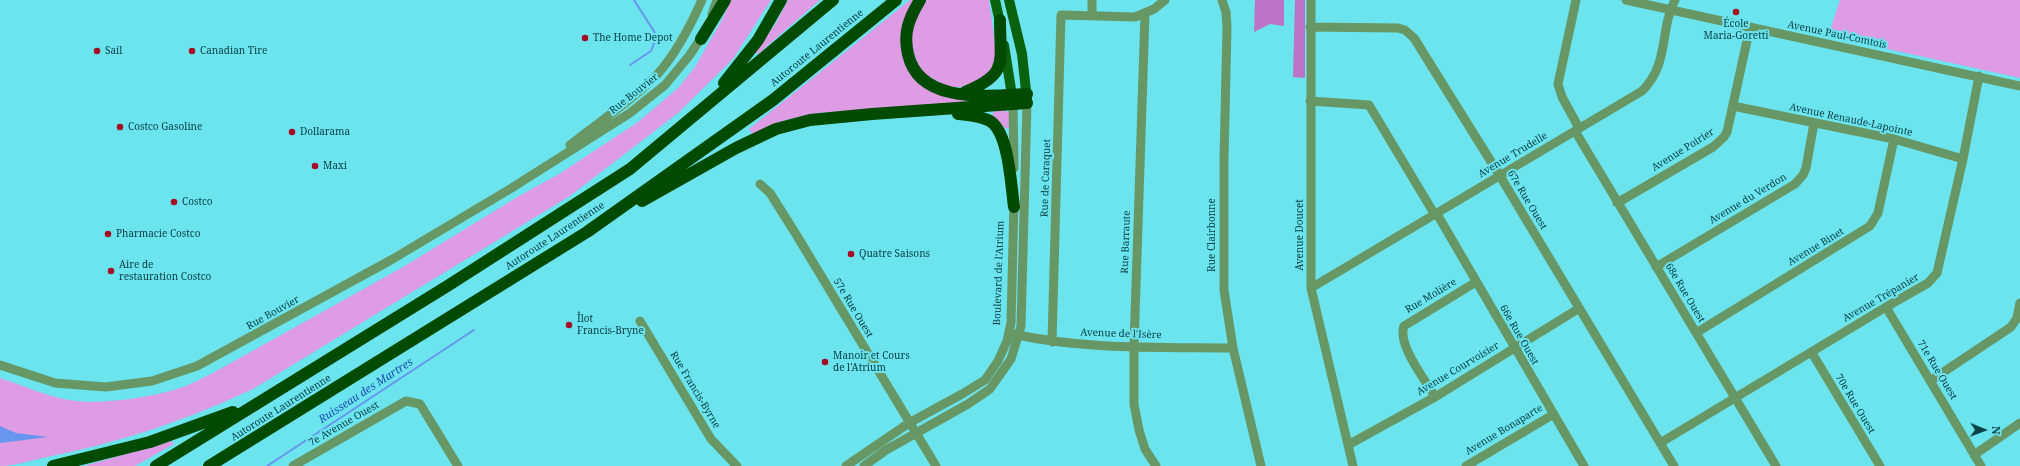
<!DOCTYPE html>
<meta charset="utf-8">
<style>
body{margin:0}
#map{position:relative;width:2020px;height:466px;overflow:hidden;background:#6be4ee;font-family:"Noto Serif",serif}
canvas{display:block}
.north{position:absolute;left:1964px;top:410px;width:40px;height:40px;-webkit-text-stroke:3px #6be4ee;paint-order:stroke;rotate:91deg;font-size:11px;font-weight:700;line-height:16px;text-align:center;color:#0b4247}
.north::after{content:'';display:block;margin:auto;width:14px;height:18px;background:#0b4247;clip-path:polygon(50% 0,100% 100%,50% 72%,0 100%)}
</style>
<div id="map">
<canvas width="2020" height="466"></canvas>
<div class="north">N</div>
</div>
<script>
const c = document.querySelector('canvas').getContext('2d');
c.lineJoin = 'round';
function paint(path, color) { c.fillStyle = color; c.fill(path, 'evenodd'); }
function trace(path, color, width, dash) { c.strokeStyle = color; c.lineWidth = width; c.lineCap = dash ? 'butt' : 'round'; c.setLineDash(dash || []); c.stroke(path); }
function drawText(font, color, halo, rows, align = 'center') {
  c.font = font + ' "Noto Serif",serif'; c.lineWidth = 4; c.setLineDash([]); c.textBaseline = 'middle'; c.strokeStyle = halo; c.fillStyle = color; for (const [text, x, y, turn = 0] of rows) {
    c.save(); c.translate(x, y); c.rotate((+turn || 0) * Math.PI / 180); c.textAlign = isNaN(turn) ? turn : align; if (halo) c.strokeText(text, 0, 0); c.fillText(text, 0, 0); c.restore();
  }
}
paint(new Path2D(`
 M731 0H771L733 59 678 113 570 196 253 389C187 420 119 443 47 457 32 460 14 466 0 466V378C25 386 50 398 76 401 106 404 155 397 183 387 192 384 202 378 211 374L403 267 519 196 559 174 638 122 678 88 695 67 723 18Z
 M788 0H820L758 54 755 53 776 23Z
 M910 0H917L907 64 967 98 968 103 818 113 785 120 752 134 749 129Z
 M926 0H989L997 59 989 75 962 87H949L939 85 920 71 909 37 920 6Z
 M1840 0H2020V78L1828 36Z
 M1006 109V112H1009V127L1006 129 992 114 995 111Z
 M172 441 174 444 135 466H84Z`), '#dd9ce4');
paint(new Path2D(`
 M1255 0H1284V26L1270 24 1254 32Z
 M1295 0H1305V78L1293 77Z`), '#bc73c5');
paint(new Path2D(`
 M0 426 16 433 48 437 0 443Z`), '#6895ee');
trace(new Path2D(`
 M630 65 651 51 657 36 634 0
 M267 466 474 330`), '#6895ee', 2);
trace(new Path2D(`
 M1222 0 1226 12 1227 28 1224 159V290L1233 348 1261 466
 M1311 0V288L1353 466
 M1576 0 1558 84 1562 97 1579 128
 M1626 0 2020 86
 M712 14 717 0
 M1145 14 1134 346V404L1139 430 1145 449 1156 466
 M1092 15V0
 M1310 27 1398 28 1405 30 1414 38 1500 176 1674 466
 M1310 101 1369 105 1435 215
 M1013 104 1014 168
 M1733 106 1894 139 1963 159
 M1575 131 1776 466
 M570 145C599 122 630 102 656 76 676 54 690 27 702 0
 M760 184 770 193 794 231 936 466
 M1617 203 1713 147 1724 137 1727 132 1750 27
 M1437 214 1584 466
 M1656 267 1795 184 1803 175 1806 168 1814 123
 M1311 288 1642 91C1670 63 1659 31 1675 0
 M1886 307 1981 466
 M640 321 711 439 737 466
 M1696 333 1870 226 1878 213 1894 139
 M1013 334C1085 350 1160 347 1233 348
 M1052 342 1061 15 1135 17 1154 9 1165 0
 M1812 353 1880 466
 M0 365 55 383 106 387 152 381 197 366 391 260 510 189 630 113 665 85 689 56 703 35
 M1930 381 2011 327 2017 318 2020 303
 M1435 397C1425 379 1397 345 1404 326L1476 282
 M1660 443 1886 307 1928 283 1937 273 1963 159 1979 76
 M1348 445 1435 397 1578 309
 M1974 455 2020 423
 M293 466 406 401 420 404 458 466
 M846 466 909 423 962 394 985 380 998 361 1007 341 1011 323 1014 201
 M864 466 886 450 968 404 990 389 1011 359 1021 326 1027 103
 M1466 466 1554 414`), '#679764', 9);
trace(new Path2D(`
 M995 0 1001 27
 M1009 0 1022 54 1027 100
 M1004 45 1013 102`), '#0a610e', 10);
trace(new Path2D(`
 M920 0C909 18 903 33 908 54 919 104 987 96 1027 94
 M701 39 725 0
 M724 83 758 40 781 0
 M965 92C1009 74 1000 63 1000 20
 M958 114C968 115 979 116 988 120 1009 129 1011 186 1014 207
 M642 201 736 148 776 129 810 120 872 114 1027 103
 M53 466 150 442 233 412
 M156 466 449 285 630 169 833 0
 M209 466 587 232 773 100 896 0`), '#004a01', 12);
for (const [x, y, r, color] of [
 [1736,12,4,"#a50a22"],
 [585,38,4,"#a50a22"],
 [97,51,4,"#a50a22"],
 [192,51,4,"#a50a22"],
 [120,127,4,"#a50a22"],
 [292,132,4,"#a50a22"],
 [315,166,4,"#a50a22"],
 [174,202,4,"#a50a22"],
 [108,234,4,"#a50a22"],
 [851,254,4,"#a50a22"],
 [111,271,4,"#a50a22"],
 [569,325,4,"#a50a22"],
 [825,362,4,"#a50a22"]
]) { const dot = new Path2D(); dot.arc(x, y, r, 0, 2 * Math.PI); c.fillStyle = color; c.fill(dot); trace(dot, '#6be4ee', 1.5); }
drawText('10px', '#0b4247', '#6be4ee', [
 ["École",1736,24,"center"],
 ["Maria-Goretti",1736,36,"center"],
 ["The Home Depot",593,38],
 ["Sail",105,51],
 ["Canadian Tire",200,51],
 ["Costco Gasoline",128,127],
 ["Dollarama",300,132],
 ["Maxi",323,166],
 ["Costco",182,202],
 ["Pharmacie Costco",116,234],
 ["Quatre Saisons",859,254],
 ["Aire de",119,265],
 ["restauration Costco",119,277],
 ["Îlot",577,319],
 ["Francis-Bryne",577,331],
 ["Manoir et Cours",833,356],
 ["de l'Atrium",833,368]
], 'left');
drawText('10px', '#0b4247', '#6be4ee', [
 ["Avenue Paul-Comtois",1837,35,12],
 ["Autoroute Laurentienne",817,48,-39],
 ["Rue Bouvier",634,94,-38],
 ["Avenue Renaude-Lapointe",1851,120,12],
 ["Avenue Poirier",1683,150,-32],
 ["Avenue Trudelle",1513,155,-31],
 ["Rue de Caraquet",1046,178,-88],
 ["Avenue du Verdon",1748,199,-31],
 ["67e Rue Ouest",1527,200,59],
 ["Rue Clairbonne",1212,235,-90],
 ["Avenue Doucet",1300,235,-90],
 ["Autoroute Laurentienne",555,236,-33],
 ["Rue Barraute",1126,242,-88],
 ["Avenue Binet",1816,247,-31],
 ["Boulevard de l'Atrium",999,273,-88],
 ["68e Rue Ouest",1685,293,59],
 ["Rue Molière",1431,296,-31],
 ["Avenue Trépanier",1881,298,-30],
 ["57e Rue Ouest",853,308,59],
 ["Rue Bouvier",273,313,-29],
 ["Avenue de l'Isère",1121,334,2],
 ["66e Rue Ouest",1519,335,60],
 ["Avenue Courvoisier",1458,369,-31],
 ["71e Rue Ouest",1937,370,59],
 ["Rue Francis-Byrne",695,390,59],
 ["70e Rue Ouest",1855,404,59],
 ["Autoroute Laurentienne",281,408,-32],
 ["7e Avenue Ouest",344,424,-30],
 ["Avenue Bonaparte",1504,430,-31]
]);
drawText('italic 11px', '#1d4bb2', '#6be4ee', [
 ["Ruisseau des Martres",366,391,-33]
]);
</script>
